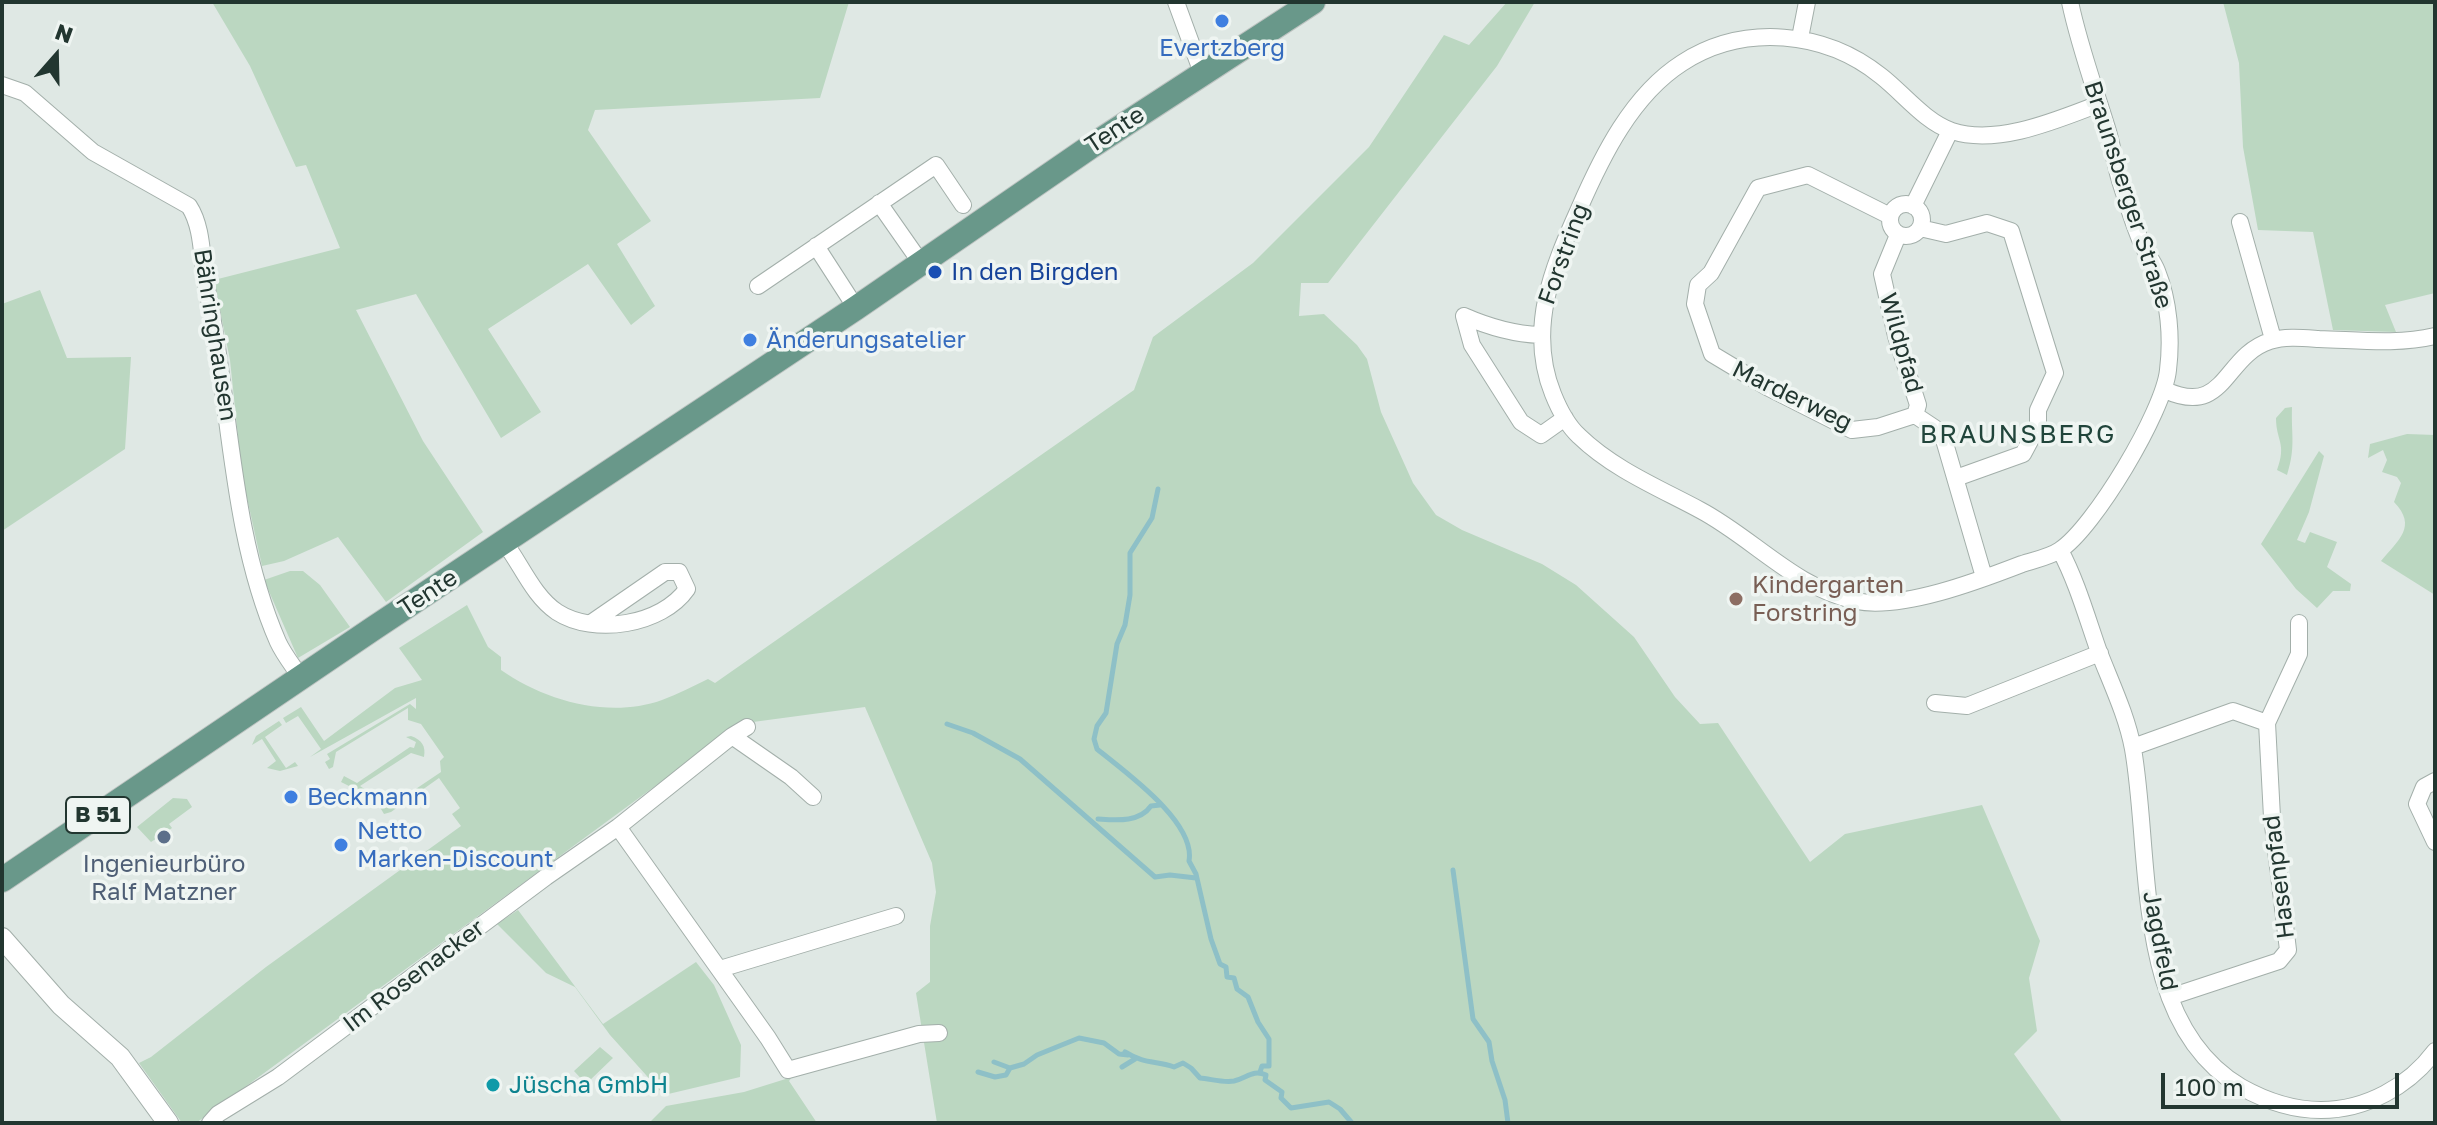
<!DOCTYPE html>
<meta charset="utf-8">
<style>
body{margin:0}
#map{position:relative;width:2437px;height:1125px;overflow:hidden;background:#dfe8e4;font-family:"Golos Text",sans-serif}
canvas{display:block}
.frame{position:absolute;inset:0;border:4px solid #223630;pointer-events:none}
.north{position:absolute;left:16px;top:16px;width:80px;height:80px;-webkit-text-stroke:6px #eff5f2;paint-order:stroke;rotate:20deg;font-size:22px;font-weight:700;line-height:32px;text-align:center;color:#223630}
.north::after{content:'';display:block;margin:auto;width:28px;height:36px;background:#223630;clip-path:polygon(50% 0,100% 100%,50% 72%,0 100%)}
.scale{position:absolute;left:2161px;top:1073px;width:238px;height:36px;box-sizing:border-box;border:4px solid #223630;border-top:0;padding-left:10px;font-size:24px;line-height:28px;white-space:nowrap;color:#223630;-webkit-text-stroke:6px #eff5f2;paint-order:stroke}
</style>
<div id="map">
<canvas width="2437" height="1125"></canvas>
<div class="frame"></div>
<div class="north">N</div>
<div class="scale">100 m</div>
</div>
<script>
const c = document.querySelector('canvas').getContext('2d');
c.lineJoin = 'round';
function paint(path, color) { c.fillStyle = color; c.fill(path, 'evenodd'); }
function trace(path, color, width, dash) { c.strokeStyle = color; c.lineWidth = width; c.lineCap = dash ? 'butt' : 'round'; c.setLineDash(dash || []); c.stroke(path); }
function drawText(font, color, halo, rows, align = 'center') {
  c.font = font + ' "Golos Text",sans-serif'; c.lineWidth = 7; c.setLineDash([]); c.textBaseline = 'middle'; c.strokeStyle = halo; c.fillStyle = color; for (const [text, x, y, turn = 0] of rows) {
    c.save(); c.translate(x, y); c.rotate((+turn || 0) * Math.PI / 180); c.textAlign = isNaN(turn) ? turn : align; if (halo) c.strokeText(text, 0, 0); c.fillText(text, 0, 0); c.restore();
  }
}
paint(new Path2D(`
 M212 2H849L820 98 595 110 588 130 651 221 617 244 655 306 631 325 588 264 488 329 541 412 501 438 416 294 356 310 423 441 483 532 386 602 338 537 284 561 262 566 242 475 230 360 214 280 340 248 306 165 296 167 250 66Z
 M1507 2H1535L1497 66 1328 283H1301L1299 316 1324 314 1357 345 1367 359 1381 412 1413 483 1436 515 1462 530 1542 564 1576 585 1634 637 1675 697 1700 724 1718 723 1810 862 1845 834 1982 805 2040 941 2029 978 2037 1031 2014 1054 2063 1123H937L916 993 930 982V926L936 892 932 863 865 707 753 722 722 737 196 1123H182L139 1063 151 1057 266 967 461 826 452 814 460 808 439 778 391 812 384 814 378 804 384 794 389 795 388 803 392 805 441 772 440 761 444 757 421 724 408 720V708L336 752 333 767 329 769 325 762 330 759 327 754 410 704 416 709V698L310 757 321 749 298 716 286 723 283 718 301 707 324 741 395 688 422 680 399 648 467 605 488 647 501 657V670C545 701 609 719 662 700 678 694 693 686 708 679L715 683 1134 390 1153 337 1253 263 1369 147 1444 35 1469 45Z
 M2223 2H2435V293L2385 305 2396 332 2333 330 2313 232 2258 230 2243 147 2239 63Z
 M40 290 67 358 131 357 125 449 2 531V304Z
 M2292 407C2291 436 2296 446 2287 475L2277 470C2287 443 2276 441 2276 418L2285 408Z
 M2407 434 2435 435V595L2381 561C2398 540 2418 527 2394 502L2401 483 2397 477 2382 472 2387 460 2383 450 2368 458 2370 444Z
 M2319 451 2324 456 2309 512 2297 540 2305 543 2310 532 2337 542 2327 567 2351 584 2350 591H2333L2317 608 2296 589 2261 544Z
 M290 571H303L320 585 350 627 298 658 264 580Z
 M279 721 282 725 265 737 286 768 295 762 298 766 280 771 267 768 276 761 262 739 252 745 256 736Z
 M411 736C422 740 426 746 424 757L411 753 360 786 369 792 365 794 341 782 344 776 357 783 410 747 414 748 416 742 406 737Z
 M173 798 187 799 192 807 169 824 172 828 151 842 137 827Z
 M518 910 603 1024 696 962 714 985 741 1045 740 1077 664 1095 610 1035 575 987 546 973 497 924Z
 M600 1047 613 1058 586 1084 574 1071Z
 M792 1077 789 1081 817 1123H649L666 1106 744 1092Z`), '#bbd7c1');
trace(new Path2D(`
 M1158 489 1152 518 1130 553V595L1125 625 1117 644 1106 713 1097 726 1094 739 1097 749C1125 772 1196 822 1189 861L1196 874 1211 939 1220 964 1226 967 1227 977 1234 978 1237 989 1248 997 1258 1022 1269 1039V1066H1262L1260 1072
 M947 724 973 733 1020 759 1155 877 1170 875 1196 878
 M1098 819C1115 820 1139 823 1151 806L1160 805
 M1453 870 1473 1019 1489 1042 1492 1061 1505 1100 1508 1123
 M1125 1052C1146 1065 1155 1060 1174 1067L1183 1063 1191 1068 1200 1078C1211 1079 1224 1083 1234 1081 1247 1078 1253 1069 1266 1075L1265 1080 1282 1092 1281 1098 1291 1108 1329 1102 1340 1109 1352 1123
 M994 1062 1010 1068 1024 1064 1037 1055 1079 1038 1104 1043 1119 1054 1128 1055
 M1122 1067 1135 1059
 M978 1072 995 1077 1006 1075 1010 1068`), '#8ec0c7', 5);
const minor = new Path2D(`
 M1176 2 1202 73
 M2070 2C2079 45 2094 86 2107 128 2113 147 2115 167 2122 187 2128 206 2134 226 2142 244 2146 253 2153 261 2157 271 2169 301 2172 338 2168 370 2164 411 2094 528 2060 550 2050 557 2034 560 2022 564 1978 581 1902 610 1856 601 1795 588 1753 538 1700 510 1659 488 1613 469 1579 436 1567 425 1559 409 1553 394 1527 329 1552 269 1579 209 1602 156 1632 95 1682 63 1744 23 1825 31 1881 76 1903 93 1925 122 1952 131 1997 146 2057 120 2099 104
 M1800 38 1807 2
 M2 85 25 93 93 152 189 206C204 229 201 262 207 289 231 405 230 532 278 642 284 655 294 667 301 678
 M879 203 921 263
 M1890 220a16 16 0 1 1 32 0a16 16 0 1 1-32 0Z
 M1913 206 1950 131
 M1890 216 1808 175 1758 188 1711 273 1698 285 1695 304 1712 354 1767 387 1852 430 1878 427 1915 415
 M2240 222 2273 339
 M1920 228 1946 234 1987 223 2011 231 2055 373 2038 410V426L2023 454 1956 478
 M1898 235 1882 274 1896 336 1918 405 1915 415
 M816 246 856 308
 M758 286 936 165 963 205
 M1464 316 1472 345 1521 422 1541 435 1565 418
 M1464 316C1489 327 1513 334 1540 335
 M2165 390C2226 418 2223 356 2270 341 2285 336 2304 338 2319 339 2358 340 2397 345 2435 336
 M1915 415 1942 433 1984 577
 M504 542C521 564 533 596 557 612 594 636 662 625 687 589L679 572H665L591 623
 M2060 550C2077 582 2087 618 2099 652 2111 683 2127 716 2133 749 2152 857 2132 1023 2241 1087 2266 1101 2292 1110 2321 1110 2366 1110 2409 1086 2435 1051
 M1935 703 1967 706 2100 653
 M2267 723 2299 654V623
 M747 727 732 736 791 777 813 797
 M2133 747 2233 711 2267 723 2272 817 2288 950 2279 961 2170 997
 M2435 781 2424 787 2417 804 2435 842
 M618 827 768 1038 788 1070 919 1034 939 1033
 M720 969 896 916
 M210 1123 218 1114 278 1077 546 877 618 827 732 736`);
const tertiary = new Path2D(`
 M2 938 61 1005 120 1057 168 1123`);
const primary = new Path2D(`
 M2 880 374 628 856 308 1090 147 1313 2`);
trace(minor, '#a3afaa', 18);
trace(tertiary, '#a3afaa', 22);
trace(primary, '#bdc3c1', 26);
trace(minor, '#fff', 16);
trace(tertiary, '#fff', 20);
trace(primary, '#69988a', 24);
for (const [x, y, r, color] of [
 [1222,21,8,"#3f7fe0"],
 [935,272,8,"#1a4fb4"],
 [750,340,8,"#3f7fe0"],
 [1736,599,8,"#8d6e63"],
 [291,797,8,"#3f7fe0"],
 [164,837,8,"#5c6f8a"],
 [341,845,8,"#3f7fe0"],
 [493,1085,8,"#0f9aa8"]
]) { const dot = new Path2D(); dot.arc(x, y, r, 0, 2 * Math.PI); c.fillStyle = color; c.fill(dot); trace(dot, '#eff5f2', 3); }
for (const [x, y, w] of [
 [98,815,64]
]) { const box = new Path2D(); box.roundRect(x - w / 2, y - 18, w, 36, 6); c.fillStyle = '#eff5f2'; c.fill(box); trace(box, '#223630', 2); }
drawText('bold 22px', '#223630', null, [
 ["B 51",98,815]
]);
drawText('24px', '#366cbe', '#eff5f2', [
 ["Evertzberg",1222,48,"center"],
 ["Änderungsatelier",766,340],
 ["Beckmann",307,797],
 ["Netto",357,831],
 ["Marken-Discount",357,859]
], 'left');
drawText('24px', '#223630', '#eff5f2', [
 ["Tente",1115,130,-33],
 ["Braunsberger Straße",2128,195,72],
 ["Forstring",1564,254,-70],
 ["Bähringhausen",215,335,81],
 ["Wildpfad",1901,343,74],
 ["Marderweg",1792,396,26],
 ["Tente",428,593,-33],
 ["Hasenpfad",2279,877,-97],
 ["Jagdfeld",2160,941,79],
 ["Im Rosenacker",414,976,-37]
]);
drawText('24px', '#164399', '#eff5f2', [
 ["In den Birgden",951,272]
], 'left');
drawText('24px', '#785e54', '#eff5f2', [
 ["Kindergarten",1752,585],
 ["Forstring",1752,613]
], 'left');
drawText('24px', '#4e5e75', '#eff5f2', [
 ["Ingenieurbüro",164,864],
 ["Ralf Matzner",164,892]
]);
drawText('24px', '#0d838f', '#eff5f2', [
 ["Jüscha GmbH",509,1085]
], 'left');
c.letterSpacing = '2px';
drawText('26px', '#21453b', '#eff5f2', [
 ["BRAUNSBERG",2018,435]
]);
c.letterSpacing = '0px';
</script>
